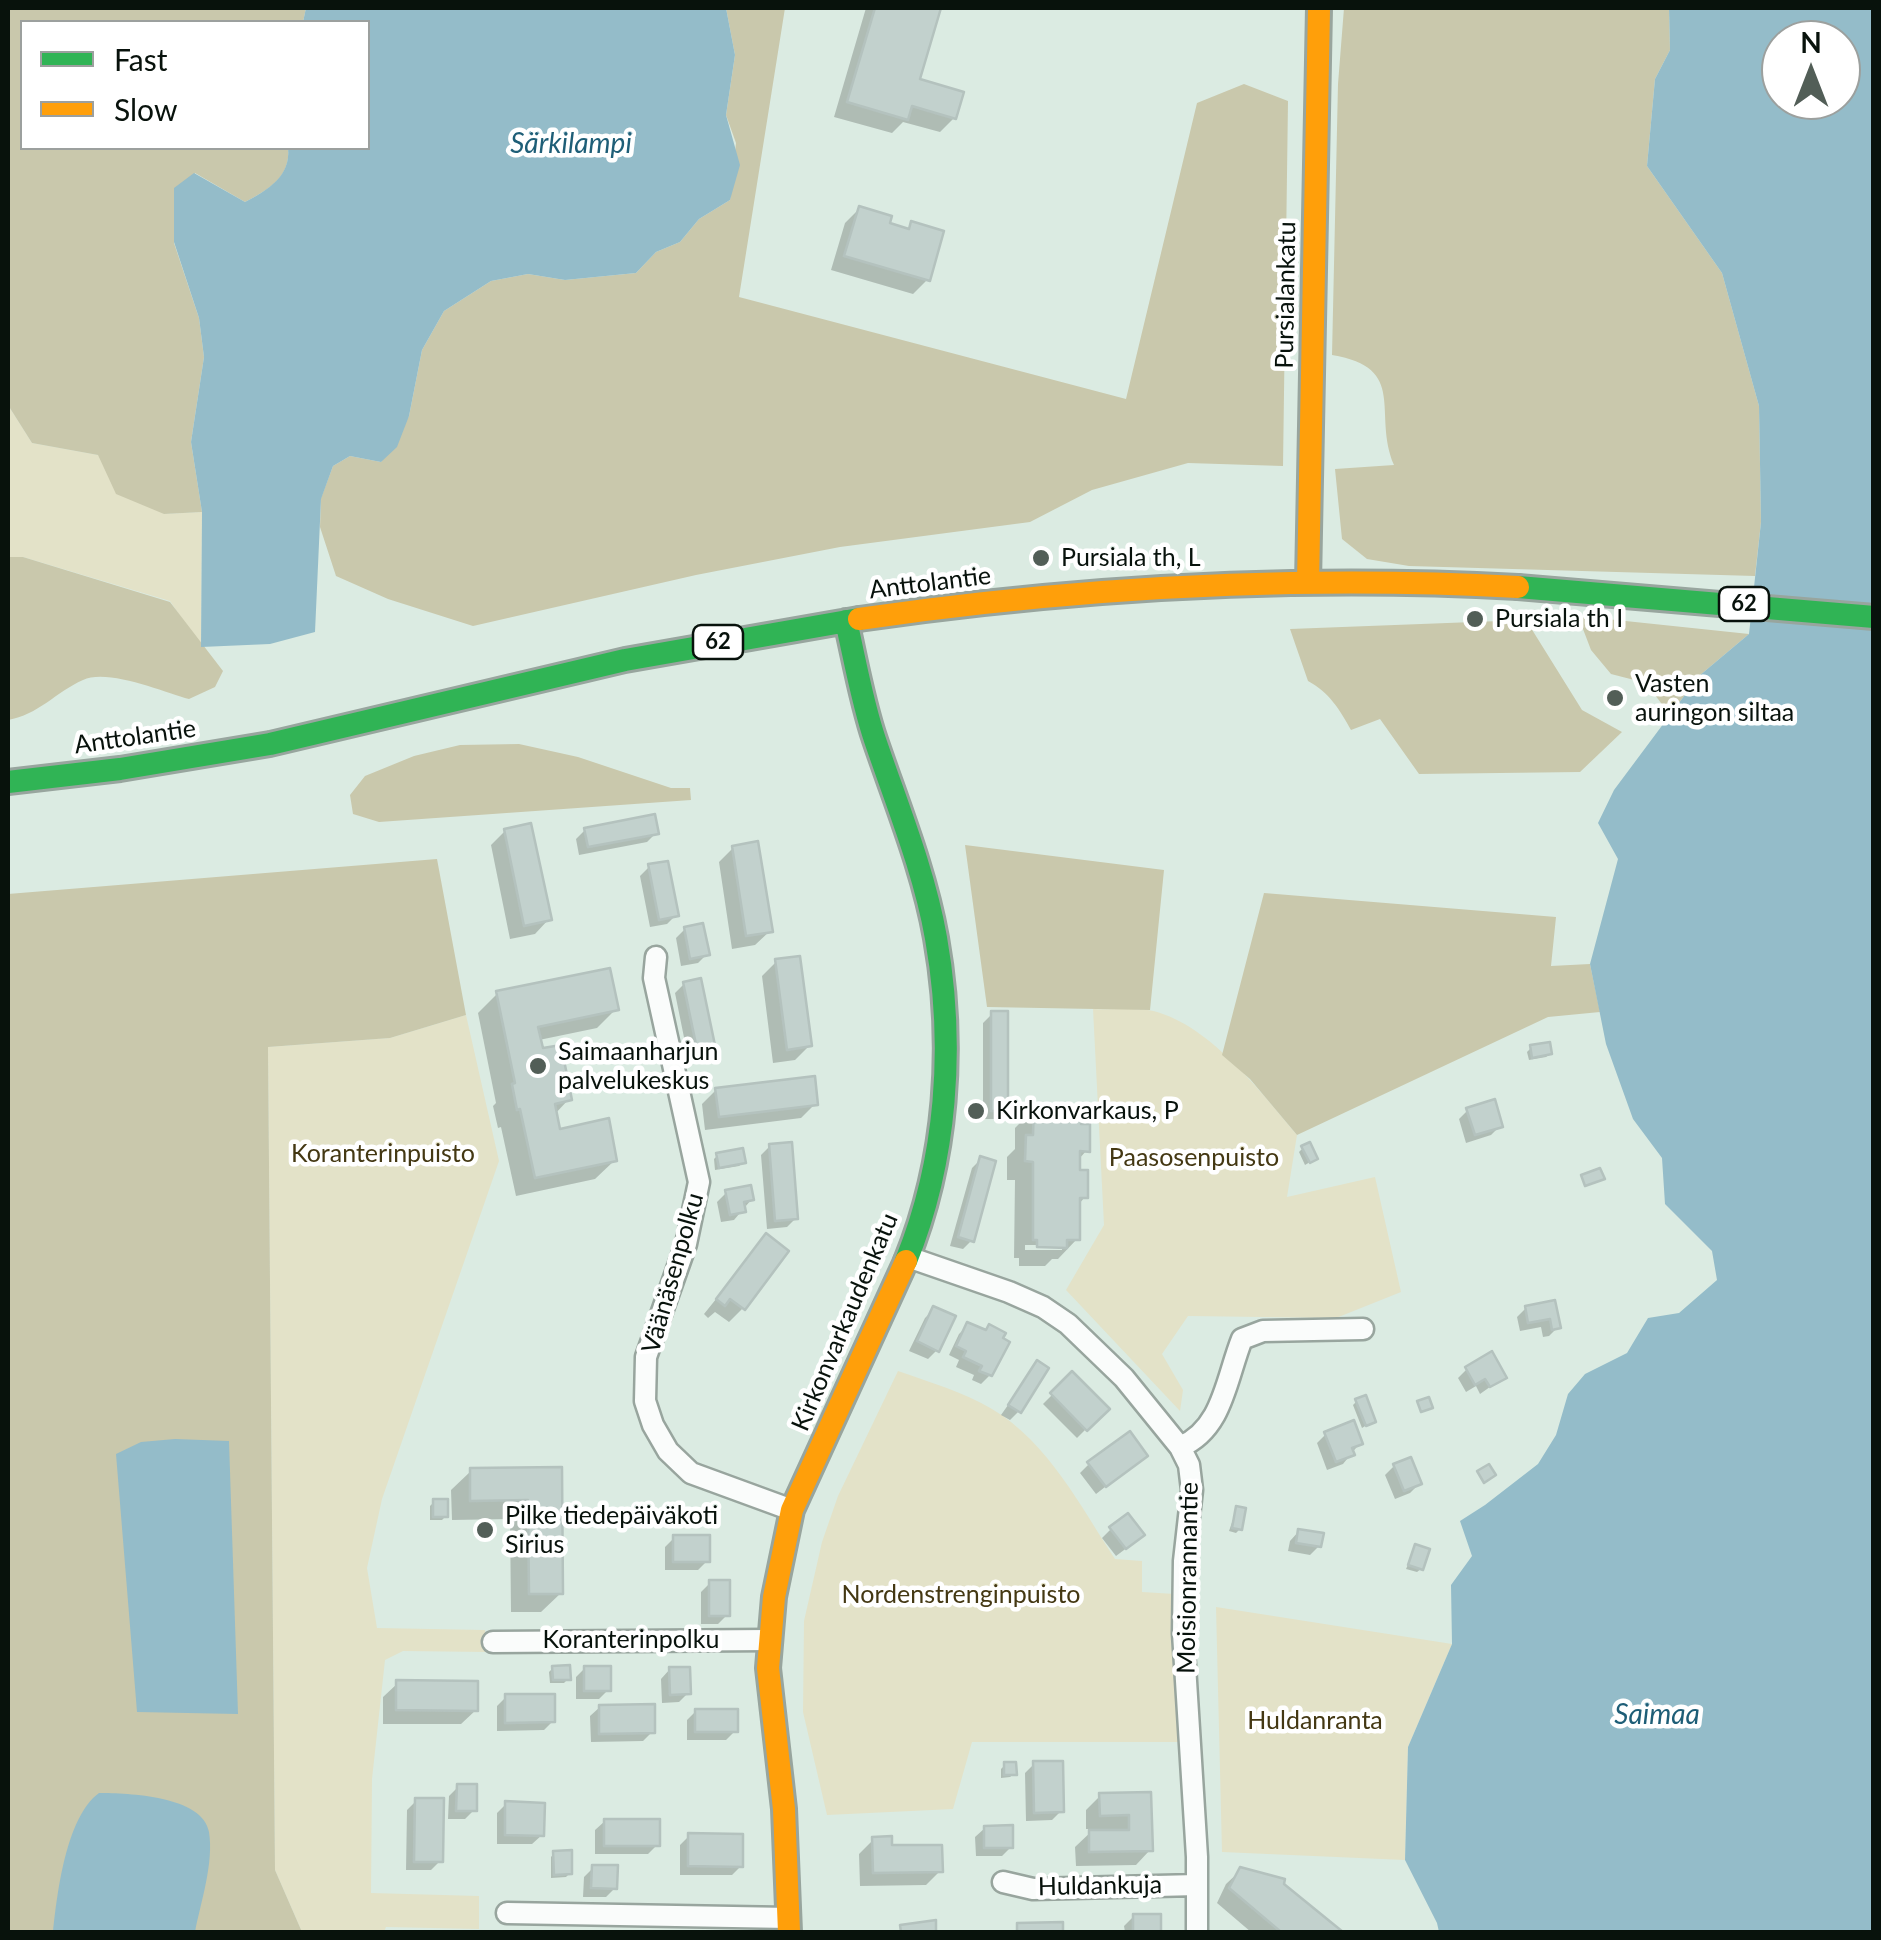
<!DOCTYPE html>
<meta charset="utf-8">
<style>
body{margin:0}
#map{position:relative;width:1881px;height:1940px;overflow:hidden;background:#dbebe2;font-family:Lato,sans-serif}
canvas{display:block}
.frame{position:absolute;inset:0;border:10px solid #08120c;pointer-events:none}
.legend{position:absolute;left:20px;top:20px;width:350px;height:130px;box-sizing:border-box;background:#fff;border:2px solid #9ca09e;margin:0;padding:12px 18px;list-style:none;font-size:30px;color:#08120c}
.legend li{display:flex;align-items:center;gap:20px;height:50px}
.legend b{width:50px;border:2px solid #9ca09e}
.north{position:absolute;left:1761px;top:20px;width:100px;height:100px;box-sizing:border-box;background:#fff;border:2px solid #9ca09e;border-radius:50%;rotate:0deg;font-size:28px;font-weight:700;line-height:40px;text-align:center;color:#08120c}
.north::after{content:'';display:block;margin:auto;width:35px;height:45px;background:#525e57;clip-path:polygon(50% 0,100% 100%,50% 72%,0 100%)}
</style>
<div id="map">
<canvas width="1881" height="1940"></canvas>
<div class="frame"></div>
<ul class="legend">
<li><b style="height:12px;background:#30b455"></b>Fast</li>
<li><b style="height:12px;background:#ff9f0a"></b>Slow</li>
</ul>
<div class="north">N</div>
</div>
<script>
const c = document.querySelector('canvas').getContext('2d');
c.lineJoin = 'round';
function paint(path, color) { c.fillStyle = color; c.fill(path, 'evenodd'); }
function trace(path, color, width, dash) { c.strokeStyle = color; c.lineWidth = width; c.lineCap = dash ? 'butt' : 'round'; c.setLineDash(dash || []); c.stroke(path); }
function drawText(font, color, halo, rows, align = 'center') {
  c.font = font + ' Lato,sans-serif'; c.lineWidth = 9; c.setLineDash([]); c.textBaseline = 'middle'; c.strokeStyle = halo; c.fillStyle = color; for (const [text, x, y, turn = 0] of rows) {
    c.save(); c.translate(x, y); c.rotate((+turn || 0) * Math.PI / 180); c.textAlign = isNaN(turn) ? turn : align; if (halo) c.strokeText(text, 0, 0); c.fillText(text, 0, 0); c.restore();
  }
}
paint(new Path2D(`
 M8 405 32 443 98 455 164 514 202 512 201 647 170 601 23 557H8Z
 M1093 1009C1111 1010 1130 1008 1148 1010 1206 1020 1262 1093 1297 1135L1287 1197 1375 1177 1401 1292 1336 1318 1188 1316 1162 1354 1183 1390 1180 1411 1066 1290 1104 1225Z
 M466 1015 499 1161 382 1499 367 1568 377 1628 485 1630 487 1652 403 1651 385 1660 372 1779 371 1893 479 1896V1929L386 1927 384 1932H302L275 1870 268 1047 390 1038Z
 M898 1371C929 1382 964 1392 992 1409 1048 1442 1081 1507 1115 1559L1142 1561V1592L1175 1594 1180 1742H972L953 1809 827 1815 803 1712 804 1621 822 1542 838 1496Z
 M1216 1607 1452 1644 1408 1747 1405 1860 1222 1852Z`), '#e3e2c8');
paint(new Path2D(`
 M8 8H306L303 22H22V148H288C291 177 268 190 245 202L195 173 174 243 199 318 204 357 191 442 202 512 164 514 116 494 98 455 32 443 8 405Z
 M726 8H785L739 297 1126 399 1197 103 1244 84 1288 101 1283 466 1188 463 1092 490 1030 522 840 547 696 575 473 626 388 599 336 576 320 527 321 498 333 466 350 456 381 462 409 416 422 350 444 311 491 281 528 274 565 280 636 273 656 252 680 242 699 219 730 200 736 143 726 115 735 55Z
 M1344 8H1669L1670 50 1655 79 1647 166 1722 273 1759 406 1761 522 1755 576 1409 566 1367 559 1342 539 1335 469 1394 465C1372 413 1409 368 1332 355L1338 84Z
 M8 557H23L170 602 223 671 215 687 189 699C164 692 107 668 83 680 56 692 38 715 8 720Z
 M1578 616 1749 634 1699 676 1670 715 1646 683 1611 674 1591 650Z
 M1526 620 1582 710 1622 732 1580 772 1419 774 1380 719 1351 730C1340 710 1329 692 1308 681L1290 629Z
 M519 744 578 757 671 788H690L691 800 379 822 353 814 350 795 365 776 414 756 460 745Z
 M965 845 1164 870 1150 1010 987 1007Z
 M437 859 466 1015 390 1038 268 1047 275 1870 302 1932H8V894Z
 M1264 893 1556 917 1551 966 1590 964 1600 1012 1548 1017 1297 1135 1250 1079 1222 1055Z`), '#c9c8ac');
paint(new Path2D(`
 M306 8H726L735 55 726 115 740 165 730 200 699 219 680 242 656 252 636 273 565 280 528 274 491 281 444 311 422 350 409 416 397 447 381 462 350 456 333 466 321 499 315 632 270 644 201 647 202 512 191 442 204 357 199 318 174 242V188L194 173 245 202C268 190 291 176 288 148H368V22H303Z
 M1669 8H1873V1932H1439L1437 1923 1405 1860 1408 1747 1452 1644 1451 1585 1472 1556 1460 1521 1485 1505 1538 1464 1556 1435 1568 1394 1585 1374 1627 1353 1648 1318 1679 1313 1717 1280 1712 1251 1665 1204 1662 1158 1633 1119 1606 1044 1590 964 1618 859 1598 823 1614 790 1699 676 1749 634 1761 522 1759 406 1722 273 1647 166 1655 79 1670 50ZM1781 40H1841V100H1781Z
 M175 1439 229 1441 238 1714 137 1712 116 1454 141 1442Z
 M99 1793C128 1793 203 1796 209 1832 214 1863 201 1901 195 1932H53C57 1894 66 1817 99 1793Z`), '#94bcc9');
paint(new Path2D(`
 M866 8H939L917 81 954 118 940 132 903 122 892 133 834 117Z
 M859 209 887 225 906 230 912 224 927 280 913 294 831 270 845 223Z
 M585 830 656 833 647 842 579 855 576 839Z
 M505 831 549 919 535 934 510 939 491 845Z
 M733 848 770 931 755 945 732 949 719 862Z
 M649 867 676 915 667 924 650 927 640 876Z
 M685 929 707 954 698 963 681 966 676 938Z
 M776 962 810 1045 795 1060 773 1063 762 976Z
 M684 984 713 1049 704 1059 689 1062 675 993Z
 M497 994 616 1009 597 1028 539 1040 569 1099 554 1115 558 1131 615 1160 595 1179 516 1196 501 1127 498 1128 493 1106 496 1103 478 1013Z
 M992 1014 1005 1110 996 1119H983V1023Z
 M1531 1048 1550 1054 1546 1057 1529 1060 1527 1052Z
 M716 1090 815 1104 801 1118 705 1130 702 1104Z
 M1035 1108 1059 1116 1087 1150 1078 1160V1173L1085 1197 1078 1205 1077 1239 1058 1259H1052L1045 1266H1019V1258H1014L1015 1180H1007V1157L1015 1149V1128ZM1025 1245H1062V1250H1025Z
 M1468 1110 1500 1126 1491 1135 1466 1143 1459 1119Z
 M770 1146 796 1218 787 1227 767 1229 761 1155Z
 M1303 1148 1315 1159 1305 1165 1299 1152Z
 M718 1155 743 1163 739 1166 715 1170 714 1159Z
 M981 1159 972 1240 963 1249 950 1246 972 1168Z
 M726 1193 751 1200 734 1220 721 1222 717 1202Z
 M766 1237 743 1308 729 1322 715 1312 708 1318 704 1314Z
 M1553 1303 1558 1327 1549 1336 1543 1337 1541 1327 1520 1331 1517 1317 1526 1308Z
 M934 1309 937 1350 928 1359 909 1351 925 1318Z
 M968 1325 984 1332 990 1375 981 1384 972 1380 974 1375 956 1367 959 1360 949 1355 959 1334Z
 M1037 1364 1019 1411 1010 1420 1001 1415Z
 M1467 1369 1504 1377 1480 1394 1476 1386 1466 1392 1458 1378Z
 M1072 1375 1106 1409 1077 1438 1043 1404Z
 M1357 1401 1373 1421 1362 1428 1353 1405Z
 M1326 1434 1360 1443 1343 1464 1327 1470 1317 1443Z
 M1145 1456 1096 1494 1080 1473 1089 1464Z
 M1394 1466 1419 1484 1410 1493 1395 1499 1385 1475Z
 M559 1470 561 1593 541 1612H511L510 1519 452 1520 451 1490 471 1471Z
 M434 1502 446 1516 442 1520H430V1506Z
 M1237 1508 1240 1529 1236 1533 1229 1531Z
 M1111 1529 1132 1544 1116 1556 1102 1538Z
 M1299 1531 1319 1546 1310 1555 1288 1551 1290 1541Z
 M674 1538 707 1561 698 1570H665V1547Z
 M1416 1547 1421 1569 1417 1572 1406 1569Z
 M710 1583 727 1615 718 1624H701V1592Z
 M553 1668 568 1679 564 1683H550L549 1672Z
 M585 1668 608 1690 599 1699H576V1677Z
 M670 1669 688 1693 679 1702 662 1703 661 1679Z
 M398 1683 476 1710 461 1724H383V1697Z
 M506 1697 553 1721 544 1730 497 1731V1706Z
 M600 1707 652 1732 643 1741 591 1742 590 1716Z
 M696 1711 735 1731 726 1740H687V1720Z
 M1034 1764 1061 1811 1052 1820 1026 1821 1025 1773Z
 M1005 1765 1014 1774 1010 1777 1001 1778V1769Z
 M458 1787 474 1810 465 1819H448L449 1796Z
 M1149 1795 1150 1850 1136 1865 1076 1866 1075 1847 1094 1829H1086V1810L1100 1796Z
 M416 1801 440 1861 431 1870H406L407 1810Z
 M506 1804 542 1835 532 1844H497V1813Z
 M605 1821 657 1845 648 1854H595V1830Z
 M985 1828 1011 1847 1002 1856H976L975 1837Z
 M689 1836 741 1866 732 1875H680V1845Z
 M874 1839 889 1848 940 1871 926 1885 860 1886 859 1854Z
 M554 1853 570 1873 566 1877 551 1878V1857Z
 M593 1868 615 1888 606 1897H583L584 1877Z
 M1241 1870 1281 1884 1340 1932H1251L1217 1903 1226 1884Z
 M1134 1916H1159V1932H1125L1124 1926Z`), '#0003');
const building = new Path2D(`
 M875 8H941L920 79 964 92 956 119 912 106 908 120 847 102Z
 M859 206 892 216 890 223 909 229 911 221 944 231 930 281 844 256Z
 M655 814 659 834 588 847 584 828Z
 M531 823 552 920 524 926 504 829Z
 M758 841 773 932 746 936 732 846Z
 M668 861 679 916 659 920 648 864Z
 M703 923 710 955 690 959 684 927Z
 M800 956 812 1046 787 1050 775 959Z
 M610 968 619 1010 538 1027 543 1048 561 1045 572 1100 555 1104 560 1129 609 1118 617 1161 535 1178 520 1109 517 1110 512 1084 515 1083 496 991Z
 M701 978 716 1050 698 1054 683 982Z
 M991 1011H1008V1111H991Z
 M1550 1042 1552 1054 1532 1058 1530 1045Z
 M815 1076 818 1105 719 1117 715 1088Z
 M1495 1099 1503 1127 1475 1135 1466 1108Z
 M1034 1105 1061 1106V1113L1081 1114V1124H1090V1152L1080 1151V1170H1088V1198H1080V1240H1067V1248L1037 1247V1240H1033V1162L1025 1161 1026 1135H1033Z
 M792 1142 798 1219 775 1221 769 1144Z
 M1310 1142 1318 1159 1310 1163 1301 1146Z
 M743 1148 746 1163 719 1168 716 1153Z
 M980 1156 996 1161 974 1242 958 1237Z
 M1600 1168 1605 1179 1585 1186 1581 1175Z
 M751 1185 754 1200 744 1202 746 1212 730 1215 725 1190Z
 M766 1233 789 1251 745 1310 730 1299 725 1306 716 1299Z
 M1555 1300 1561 1328 1552 1330 1550 1319 1528 1323 1525 1306Z
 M933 1306 956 1316 939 1352 917 1341Z
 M967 1322 986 1330 989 1324 1006 1333 1003 1338 1010 1342 992 1376 979 1371 982 1366 963 1357 966 1351 956 1346Z
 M1492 1351 1507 1378 1490 1387 1485 1379 1475 1385 1465 1367Z
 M1037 1360 1049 1368 1021 1413 1008 1405Z
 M1072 1371 1110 1409 1087 1431 1050 1393Z
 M1366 1395 1376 1422 1366 1426 1355 1399Z
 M1429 1397 1433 1408 1421 1412 1417 1401Z
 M1354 1420 1363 1444 1352 1448 1355 1455 1336 1462 1324 1432Z
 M1130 1431 1148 1456 1106 1487 1087 1462Z
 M1411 1457 1422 1484 1404 1491 1393 1464Z
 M1489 1464 1496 1475 1484 1483 1477 1471Z
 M562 1467 563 1594H529L528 1500 470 1501V1468Z
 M433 1499H448V1517H433Z
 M1236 1506 1246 1508 1242 1530 1232 1528Z
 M1128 1513 1145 1535 1126 1549 1109 1527Z
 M1298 1529 1324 1533 1321 1547 1296 1543Z
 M673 1535H710V1562H673Z
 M1415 1544 1430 1549 1423 1570 1408 1565Z
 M709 1580H730V1616H709Z
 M570 1665 571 1680H553L552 1666Z
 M584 1666H611V1691H584Z
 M669 1667H690L691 1694 670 1695Z
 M396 1680 478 1681V1711L396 1710Z
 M505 1694H555V1722L505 1723Z
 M655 1704V1733L599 1734V1705Z
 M695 1709H738V1732H695Z
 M1033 1761H1063L1064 1812 1034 1813Z
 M1004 1762H1016L1017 1775H1004Z
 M457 1784H477V1811H456Z
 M1151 1792 1153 1851 1089 1852V1830H1129V1815L1100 1816 1099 1793Z
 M415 1798H444L443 1862H414Z
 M505 1801 545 1803 544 1836 505 1835Z
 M604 1819H660V1846H604Z
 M1013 1825V1848H984V1826Z
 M688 1833 743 1834V1867L688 1866Z
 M892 1836V1845H942L943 1872 873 1873 872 1837Z
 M572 1850V1874L554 1875 553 1851Z
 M592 1865H618L617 1889 591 1888Z
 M1240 1867 1285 1879 1284 1884 1343 1932H1281L1229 1888Z
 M1133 1914H1161V1932H1133Z
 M936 1920V1931L958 1932H901L900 1925Z
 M1063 1922V1932H1017V1923Z`);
paint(building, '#c2d1cd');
trace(building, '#b4c2be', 2.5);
const street = new Path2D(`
 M656 957 654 978 699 1182 686 1244 646 1357 645 1401 653 1425 668 1451 691 1473 792 1510
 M908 1257 1009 1292 1043 1307 1068 1324 1124 1378 1180 1447 1189 1465 1192 1490 1184 1561 1183 1633 1197 1857V1932
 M1180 1447C1223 1429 1226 1379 1242 1339L1263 1331 1363 1329
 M493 1642 769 1640
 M1003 1882 1033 1889 1197 1885
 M507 1913 789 1918`);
const fast = new Path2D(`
 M1518 587 1874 617
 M846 621C855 660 862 702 875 740 897 805 924 870 936 938 955 1045 947 1160 906 1261
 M8 782 120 769 270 744 625 660 859 619`);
const slow = new Path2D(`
 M1308 583 1319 8
 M859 619C1080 587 1294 575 1518 587
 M789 1932 784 1809 768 1668 774 1597 792 1510 906 1261`);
trace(street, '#98a59e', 25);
trace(fast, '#98a59e', 28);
trace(slow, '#98a59e', 28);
trace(street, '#fafcfb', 20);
trace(fast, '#30b455', 22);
trace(slow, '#ff9f0a', 22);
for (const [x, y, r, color] of [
 [1041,558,10,"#525e57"],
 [1475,619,10,"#525e57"],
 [1615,698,10,"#525e57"],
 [538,1066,10,"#525e57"],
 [976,1111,10,"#525e57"],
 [485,1530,10,"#525e57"]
]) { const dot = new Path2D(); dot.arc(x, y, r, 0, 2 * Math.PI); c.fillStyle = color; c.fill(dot); trace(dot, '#fff', 4); }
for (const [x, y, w] of [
 [1744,604,50],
 [718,642,50]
]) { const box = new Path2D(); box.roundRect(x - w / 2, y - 17, w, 34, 8); c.fillStyle = '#fff'; c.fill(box); trace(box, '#08120c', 2.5); }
drawText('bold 22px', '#08120c', null, [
 ["62",1744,604],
 ["62",718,642]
]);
drawText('25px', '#08120c', '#fff', [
 ["Pursialankatu",1286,295,-89],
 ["Anttolantie",930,583,-7],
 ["Anttolantie",135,737,-8],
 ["Väänäsenpolku",673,1273,-74],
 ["Kirkonvarkaudenkatu",845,1322,-67],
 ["Moisionrannantie",1188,1578,-89],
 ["Koranterinpolku",631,1640],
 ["Huldankuja",1100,1886,-1]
]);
drawText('25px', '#08120c', '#fff', [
 ["Pursiala th, L",1061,558],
 ["Pursiala th I",1495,619],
 ["Vasten",1635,684],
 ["auringon siltaa",1635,713],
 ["Saimaanharjun",558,1052],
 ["palvelukeskus",558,1081],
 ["Kirkonvarkaus, P",996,1111],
 ["Pilke tiedepäiväkoti",505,1516],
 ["Sirius",505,1545]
], 'left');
drawText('25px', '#443813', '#fff', [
 ["Koranterinpuisto",383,1154],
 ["Paasosenpuisto",1194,1158],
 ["Nordenstrenginpuisto",961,1595],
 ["Huldanranta",1315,1721]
]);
drawText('italic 28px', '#1e5e77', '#fff', [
 ["Särkilampi",571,144],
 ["Saimaa",1657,1715]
]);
</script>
